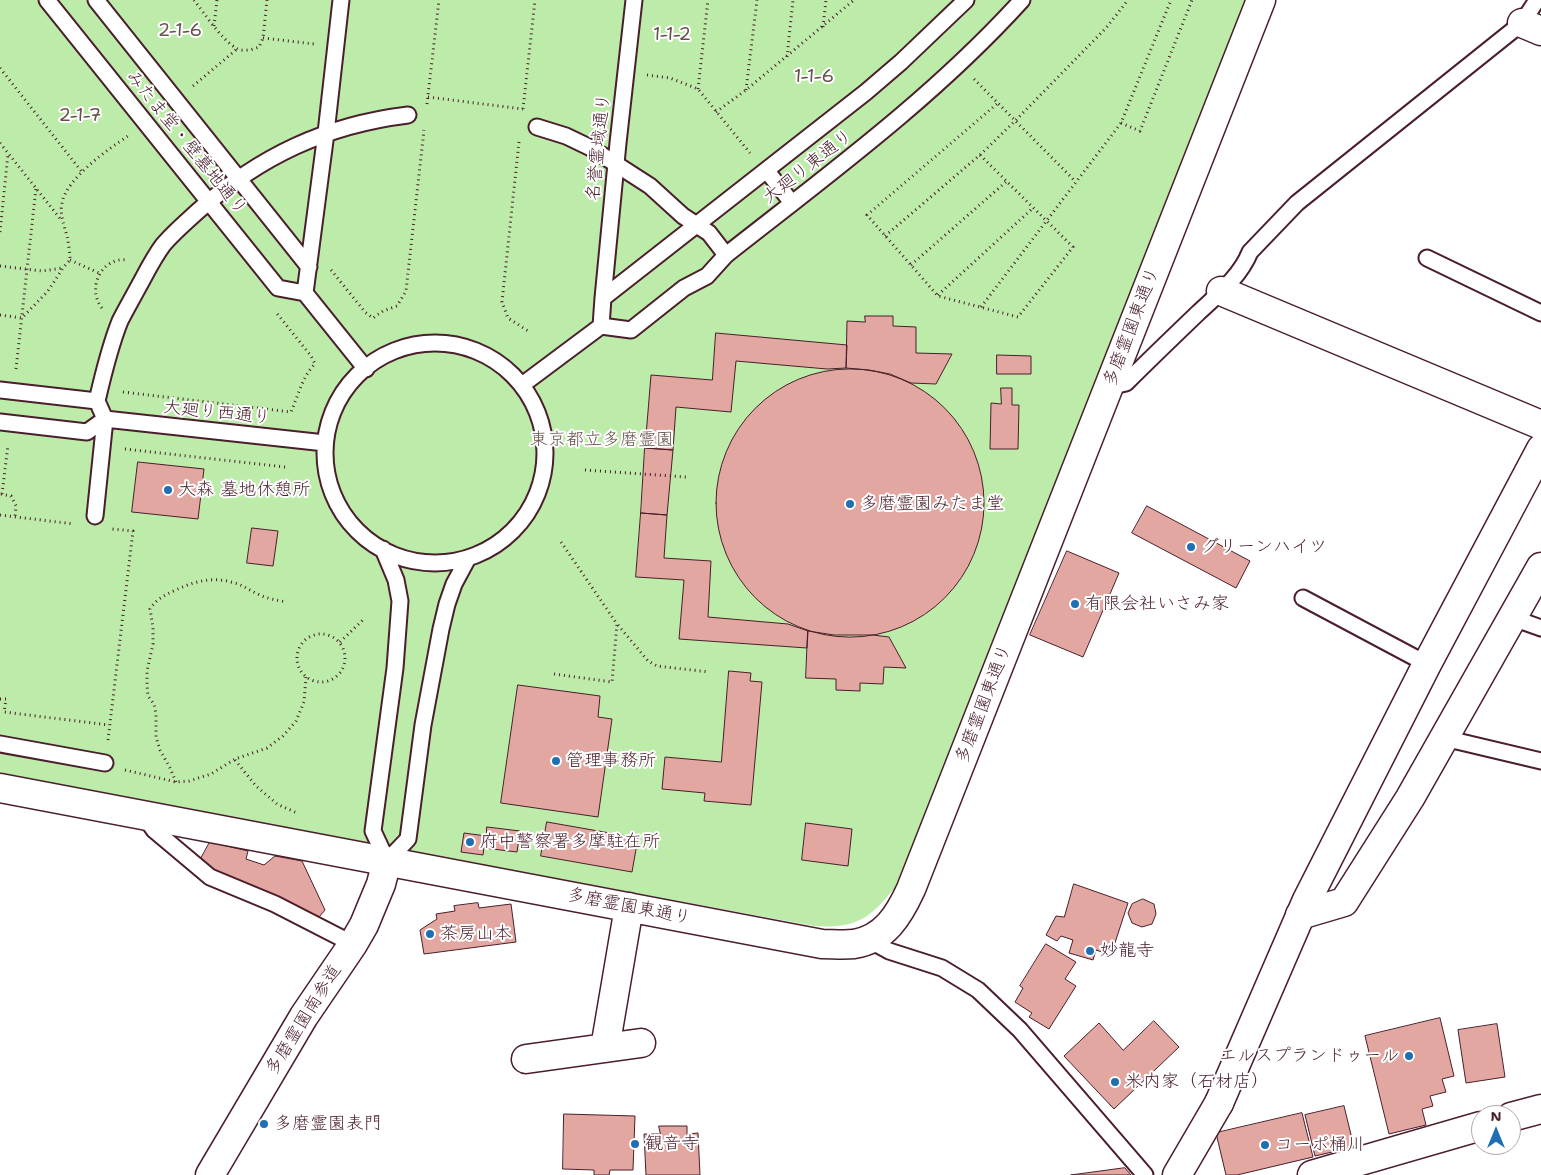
<!DOCTYPE html>
<meta charset="utf-8">
<style>
body{margin:0}
#map{position:relative;width:1541px;height:1175px;overflow:hidden;background:#fff;font-family:"Shantell Sans",sans-serif}
canvas{display:block}
.north{position:absolute;left:1471px;top:1105px;width:50px;height:50px;box-sizing:border-box;background:#fff;border:1px solid #b7a5aa;border-radius:50%;rotate:0deg;font-size:14px;font-weight:700;line-height:20px;text-align:center;color:#4a1f2b}
.north::after{content:'';display:block;margin:auto;width:18px;height:22px;background:#1f6fb2;clip-path:polygon(50% 0,100% 100%,50% 72%,0 100%)}
</style>
<div id="map">
<canvas width="1541" height="1175"></canvas>
<div class="north">N</div>
</div>
<script>
const c = document.querySelector('canvas').getContext('2d');
c.lineJoin = 'round';
function paint(path, color) { c.fillStyle = color; c.fill(path, 'evenodd'); }
function trace(path, color, width, dash) { c.strokeStyle = color; c.lineWidth = width; c.lineCap = dash ? 'butt' : 'round'; c.setLineDash(dash || []); c.stroke(path); }
function drawText(font, color, halo, rows, align = 'center') {
  c.font = font + ' "Shantell Sans","Klee One",sans-serif'; c.lineWidth = 4; c.setLineDash([]); c.textBaseline = 'middle'; c.strokeStyle = halo; c.fillStyle = color; for (const [text, x, y, turn = 0] of rows) {
    c.save(); c.translate(x, y); c.rotate((+turn || 0) * Math.PI / 180); c.textAlign = isNaN(turn) ? turn : align; if (halo) c.strokeText(text, 0, 0); c.fillText(text, 0, 0); c.restore();
  }
}
paint(new Path2D(`
 M0 0H1249L898 884C871 917 859 929 814 926L0 776Z`), '#bcebaa');
const building = new Path2D(`
 M865 316H893V326L916 327V353L952 354 936 384 911 383 890 374 869 370 846 368 847 321 865 322Z
 M716 333 847 345 846 368 827 369 736 361 731 412 676 407 673 450 645 448 651 375 712 380Z
 M997 355 1031 356V374H997Z
 M716 503a134 134 0 1 1 268 0a134 134 0 1 1-268 0Z
 M1001 388H1012V405H1019L1018 449H990L991 403 1001 404Z
 M645 448 673 450 667 515 641 513Z
 M138 462 204 469 198 519 132 512Z
 M1147 506 1250 561 1236 588 1132 533Z
 M641 513 667 515 664 558 711 561 708 617 788 624 808 631 807 648 679 639 684 580 636 577Z
 M252 528 278 531 273 566 247 563Z
 M1067 551 1119 573 1083 657 1030 635Z
 M808 631 834 635H873L889 637 906 668 884 667 883 684 860 683V691L836 690V679L806 678Z
 M729 671 751 673 750 681 762 682 751 805 704 801 705 793 662 789 665 757 721 762Z
 M518 685 600 696 598 717 612 719 598 817 501 803Z
 M547 822 638 838 632 872 541 856Z
 M806 823 852 829 848 866 802 860Z
 M487 827 520 831 517 852 484 848 483 855 461 852 464 833 486 836Z
 M210 842 248 851 246 859 264 865 275 856 302 861 325 910 319 917 210 870 199 862Z
 M1074 884 1128 903 1111 955 1096 950 1093 960 1069 953 1073 940 1061 936 1057 941 1046 935 1056 916 1064 917Z
 M1143 899 1154 904 1156 914 1152 924 1142 927 1132 923 1128 913 1132 904Z
 M478 903 479 908 511 904 516 942 424 954 420 930 437 919 436 914 455 911 454 906Z
 M1046 944 1076 962 1065 979 1076 986 1049 1029 1029 1017 1032 1013 1015 1002 1023 988 1020 986Z
 M1440 1018 1454 1076 1442 1079 1446 1092 1430 1096 1433 1106 1422 1109 1426 1125 1389 1134 1365 1036Z
 M1154 1021 1179 1047 1114 1109 1064 1056 1099 1023 1123 1050Z
 M1497 1024 1505 1077 1466 1083 1458 1030Z
 M1344 1106 1354 1147 1315 1156 1305 1115Z
 M1302 1113 1313 1157 1237 1175H1226L1216 1133Z
 M564 1114 635 1116 633 1170H610L609 1175H594V1170L563 1169Z
 M659 1126H687V1134L698 1133 700 1175H646L644 1134H660Z
 M1125 1168 1131 1175H1071Z`);
paint(building, '#e2a7a1');
trace(building, '#4a1f2b', 1);
const service = new Path2D(`
 M47 0 278 288 305 293 366 369
 M96 0 309 267
 M537 127 566 136 591 148 650 186 683 216 709 233 726 255
 M767 171 792 203
 M1427 258 1541 313
 M305 293 326 133 341 0
 M603 298 618 143 634 0
 M601 326 603 298 866 92 901 62 966 0
 M325 453a110 110 0 1 1 220 0a110 110 0 1 1-220 0Z
 M522 385 601 326 631 330 684 288 707 276 726 255C829 174 934 97 1022 0
 M1108 387 1126 383C1150 359 1174 336 1198 313 1217 295 1240 277 1250 252L1297 203 1522 23 1537 0
 M0 390 97 401 105 419 95 516
 M97 401C103 375 110 346 120 321 126 309 133 297 140 284 147 271 154 257 163 245 173 233 186 222 198 211 260 156 326 125 408 115
 M0 422 87 432 105 419 325 443
 M383 549 396 580 400 601 395 668 373 831 387 861 408 839 423 725 441 629 447 604 454 584 468 558
 M1303 598 1427 664
 M1513 618 1541 628
 M1444 738 1541 761
 M0 744 105 763
 M144 816 154 830 210 877 275 904 353 944
 M869 940 889 951 942 968 978 990 1020 1030 1145 1175`);
const minor = new Path2D(`
 M1522 23 1541 31
 M1221 291 1541 425
 M0 788 822 944C832 944 844 945 854 944 885 939 899 915 911 889L1261 0
 M1300 915 1344 902 1410 798 1541 567
 M605 1048 629 907
 M526 1059 641 1043
 M1177 1175 1219 1103`);
const tertiary = new Path2D(`
 M1219 1103 1307 900 1427 664 1541 449
 M210 1175 304 1016 353 944 364 925 381 884 387 861`);
const secondary = new Path2D(`
 M1511 1117 1541 1109
 M1312 1175 1481 1126`);
trace(service, '#4a1f2b', 19);
trace(minor, '#4a1f2b', 31);
trace(tertiary, '#4a1f2b', 31);
trace(secondary, '#4a1f2b', 31);
trace(new Path2D(`
 M194 0C204 13 222 40 236 48 242 52 252 50 259 47L263 38 267 0
 M214 26 217 0
 M823 27 826 0
 M263 38 314 44
 M787 57 793 0
 M0 68 82 172
 M647 75 670 78 698 89 750 153
 M974 79 1076 182
 M193 86 237 49
 M698 89 708 0
 M746 90 757 0
 M428 97 523 109
 M427 104 439 0
 M523 109 535 0
 M716 112 746 90 854 0
 M1121 123 1140 131 1192 0
 M519 142 502 302 508 318 528 331
 M0 143 62 221
 M980 155 1073 247 1018 317 938 296 867 215 998 103
 M0 232 8 154
 M885 236 980 155 1015 121 1106 28 1128 0
 M70 260 99 273
 M911 265 1007 181
 M0 266 42 271 63 268
 M331 270 365 312 373 318 383 311 397 306 406 291 424 130
 M938 295 1033 208
 M981 307 1121 123 1171 0
 M102 308C86 288 102 256 128 260
 M0 315 22 318 48 291 63 268 70 260C70 254 69 247 68 241 66 229 59 216 62 203 66 179 108 149 128 136
 M16 369 36 188
 M123 392 291 412C298 396 302 377 315 364L311 356 275 311
 M125 449 285 467
 M585 470 686 477
 M1 494 11 496 16 506 15 517
 M2 494 8 445
 M0 515 74 524
 M618 625 648 661 657 666 709 672
 M297 658a24 24 0 1 1 48 0a24 24 0 1 1-48 0Z
 M340 642 365 618
 M554 674 612 682 617 624 561 542
 M0 699H6L4 712 109 725
 M108 740 133 531 112 529
 M235 760 256 786 277 804 297 813
 M125 770 176 782 189 781 211 774 235 759 267 748 283 736 296 721 304 702 306 677
 M176 782 170 768 160 750 156 737V714L154 704 148 696 147 685V671L153 644V627L150 609C157 598 167 594 178 589 195 581 213 577 231 582 242 584 250 591 260 595 268 599 277 600 286 602`), '#4a1f2b', 3, [1, 4]);
trace(service, '#fff', 15);
trace(minor, '#fff', 28);
trace(tertiary, '#fff', 28);
trace(secondary, '#fff', 28);
for (const [x, y, r, color] of [
 [168,490,5,"#1f6fb2"],
 [850,504,5,"#1f6fb2"],
 [1191,547,5,"#1f6fb2"],
 [1075,604,5,"#1f6fb2"],
 [556,761,5,"#1f6fb2"],
 [470,842,5,"#1f6fb2"],
 [430,934,5,"#1f6fb2"],
 [1090,951,5,"#1f6fb2"],
 [1409,1056,5,"#1f6fb2"],
 [1115,1082,5,"#1f6fb2"],
 [264,1124,5,"#1f6fb2"],
 [635,1144,5,"#1f6fb2"],
 [1265,1145,5,"#1f6fb2"]
]) { const dot = new Path2D(); dot.arc(x, y, r, 0, 2 * Math.PI); c.fillStyle = color; c.fill(dot); trace(dot, '#fff', 2); }
drawText('18px', '#66524b', '#fff', [
 ["2-1-6",180,31],
 ["1-1-2",672,35],
 ["1-1-6",814,77],
 ["2-1-7",80,116],
 ["東京都立多磨霊園",602,440]
]);
drawText('18px', '#4a1f2b', '#fff', [
 ["みたま堂・壁墓地通り",186,143,51],
 ["名誉霊域通り",599,147,-84],
 ["大廻り東通り",808,167,-38],
 ["多磨霊園東通り",1132,327,-69],
 ["大廻り西通り",217,413,6],
 ["多磨霊園東通り",984,704,-69],
 ["多磨霊園東通り",629,907,11],
 ["多磨霊園南参道",304,1020,-58]
]);
drawText('18px', '#4a1f2b', '#fff', [
 ["大森 墓地休憩所",178,490],
 ["多磨霊園みたま堂",860,504],
 ["グリーンハイツ",1201,547],
 ["有限会社いさみ家",1085,604],
 ["管理事務所",566,761],
 ["府中警察署多摩駐在所",480,842],
 ["茶房山本",440,934],
 ["妙龍寺",1100,951],
 ["エルスプランドゥール",1399,1056,"right"],
 ["米内家（石材店）",1125,1082],
 ["多磨霊園表門",274,1124],
 ["観音寺",645,1144],
 ["コーポ桶川",1275,1145]
], 'left');
</script>
